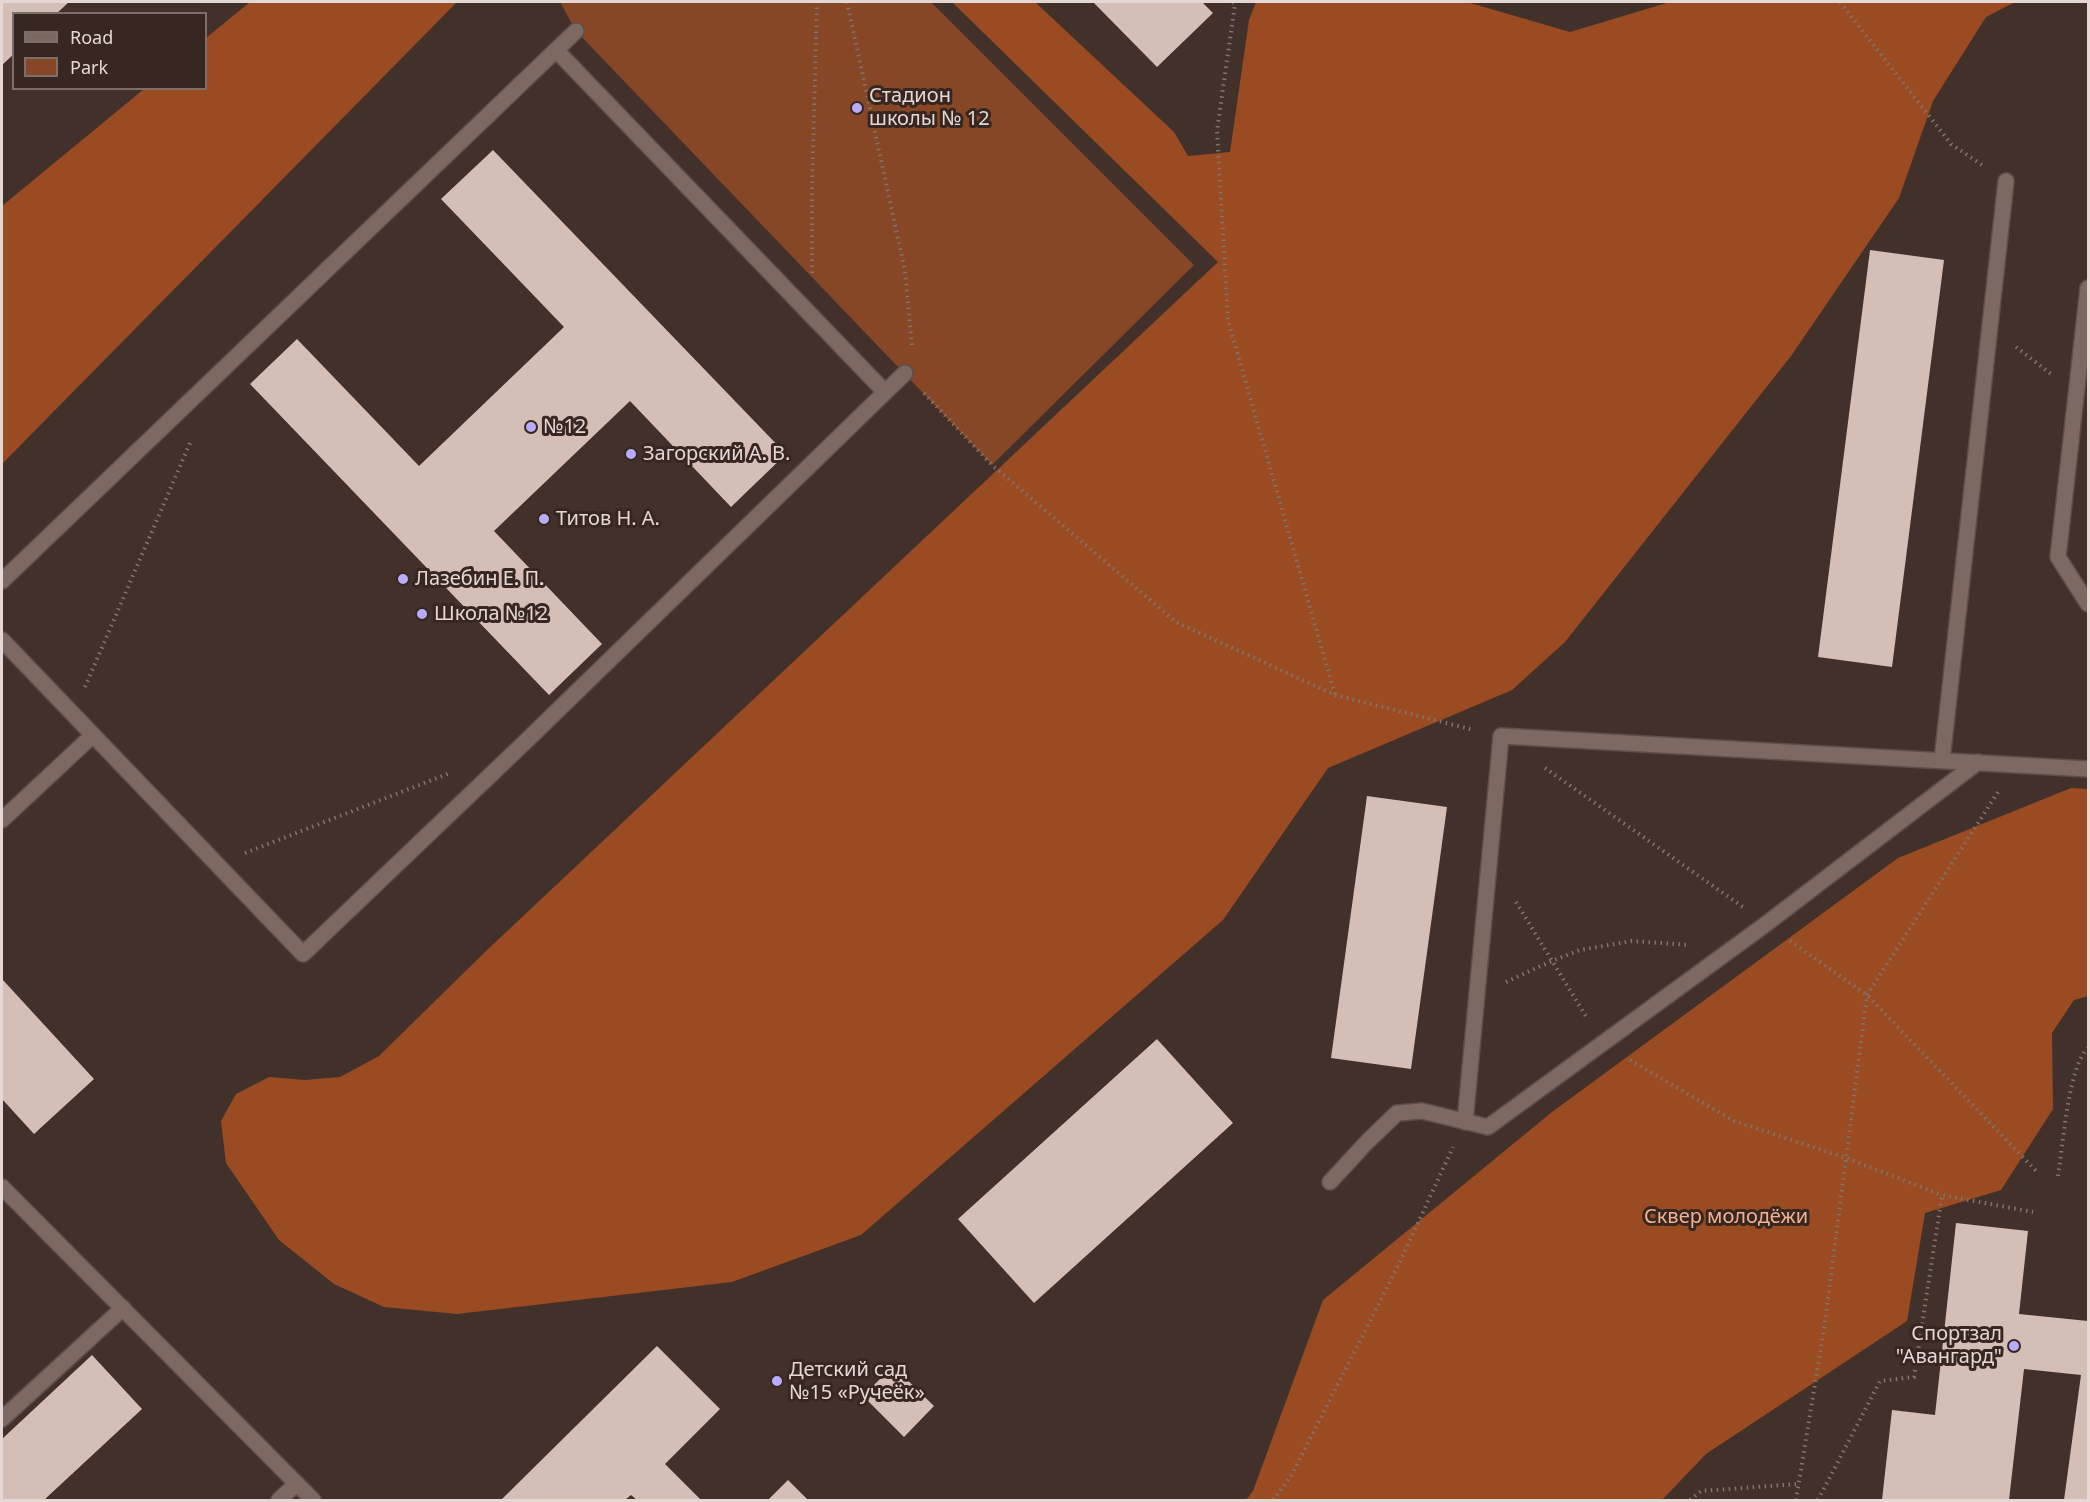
<!DOCTYPE html>
<meta charset="utf-8">
<style>
body{margin:0}
#map{position:relative;width:2090px;height:1502px;overflow:hidden;background:#42312a;font-family:"Noto Sans",sans-serif}
canvas{display:block}
.frame{position:absolute;inset:0;border:3px solid #e3d8d4;pointer-events:none}
.legend{position:absolute;left:12px;top:12px;width:195px;height:78px;box-sizing:border-box;background:#372720;border:2px solid #7c6e68;margin:0;padding:8px 10px;list-style:none;font-size:18px;color:#e3d8d4}
.legend li{display:flex;align-items:center;gap:12px;height:30px}
.legend b{width:30px;border:2px solid #7c6e68}
</style>
<div id="map">
<canvas width="2090" height="1502"></canvas>
<div class="frame"></div>
<ul class="legend">
<li><b style="height:8px;background:#7c6961"></b>Road</li>
<li><b style="height:16px;background:#874626"></b>Park</li>
</ul>
</div>
<script>
const c = document.querySelector('canvas').getContext('2d');
c.lineJoin = 'round';
function paint(path, color) { c.fillStyle = color; c.fill(path, 'evenodd'); }
function trace(path, color, width, dash) { c.strokeStyle = color; c.lineWidth = width; c.lineCap = dash ? 'butt' : 'round'; c.setLineDash(dash || []); c.stroke(path); }
function drawText(font, color, halo, rows, align = 'center') {
  c.font = font + ' "Noto Sans",sans-serif'; c.lineWidth = 6; c.setLineDash([]); c.textBaseline = 'middle'; c.strokeStyle = halo; c.fillStyle = color; for (const [text, x, y, turn = 0] of rows) {
    c.save(); c.translate(x, y); c.rotate((+turn || 0) * Math.PI / 180); c.textAlign = isNaN(turn) ? turn : align; if (halo) c.strokeText(text, 0, 0); c.fillText(text, 0, 0); c.restore();
  }
}
paint(new Path2D(`
 M560 2H931L1194 265 992 465 576 31Z`), '#874626');
paint(new Path2D(`
 M250 2H457L2 464V206L144 89 206 88V38Z
 M952 2H1035L1174 132 1188 156 1230 152 1249 20 1256 2H1467L1570 32 1670 2H2015L1986 17 1933 101 1899 198 1791 356 1565 642 1512 690 1328 768 1223 920 861 1235 732 1282 457 1314 384 1307 334 1284 279 1240 226 1163 221 1121 236 1094 269 1077 305 1080 340 1077 379 1056 485 952 1218 262Z
 M2071 788 2088 789V996L2074 1000 2052 1033 2053 1109 2001 1190 1925 1213 1907 1321 1706 1454 1662 1500H1246L1253 1491 1323 1300 1552 1112 1898 858Z`), '#9a4b22');
paint(new Path2D(`
 M2 2H69L56 14H14V54L2 65Z
 M1093 2H1202L1213 13 1157 67Z
 M493 150 786 454 731 507 630 401 494 531 602 644 549 695 250 384 297 339 419 466 564 327 441 199Z
 M1870 250 1944 260 1892 667 1818 657Z
 M1367 796 1447 807 1411 1069 1331 1058Z
 M2 979 94 1079 34 1134 2 1099Z
 M1157 1039 1233 1123 1034 1303 958 1219Z
 M1956 1223 2028 1231 2019 1314 2088 1321V1500H2064L2081 1375 2024 1369 2009 1500H1882L1892 1410 1935 1415Z
 M657 1346 720 1409 665 1464 701 1500H637L631 1495 625 1500H501Z
 M92 1355 142 1409 44 1500H2V1439Z
 M893 1366 934 1406 904 1437 863 1396Z
 M788 1480 808 1500H768Z`), '#d4bfb6');
const minor = new Path2D(`
 M556 50 885 392
 M2088 288 2058 557 2088 604
 M2 581 576 31
 M2 640 303 954 523 744 905 373
 M1942 760 2006 181
 M2 820 93 735
 M1465 1122 1501 736 2088 769
 M1330 1182 1367 1142 1397 1113 1422 1111 1488 1127 1766 924 1978 762
 M2 1187 313 1500
 M2 1419 123 1308
 M279 1500 296 1484`);
trace(minor, '#5c4e48', 18);
trace(new Path2D(`
 M847 2 905 271 912 346
 M1233 2 1235 4 1217 131 1228 320 1335 695
 M1840 2 1951 144 1985 167
 M812 273V189L817 2
 M2016 347 2051 374
 M924 393 992 465 1176 622 1335 695 1474 730
 M85 687 190 443
 M1545 768 1743 907
 M245 853 450 773
 M1516 902 1587 1018
 M1790 941 1867 995 2038 1173
 M1506 982 1552 961 1580 950 1632 941 1689 945
 M1630 1060 1734 1121 1846 1158 1942 1195
 M2058 1176C2063 1146 2068 1067 2088 1048
 M1273 1500 1291 1476 1400 1262 1453 1147
 M1690 1500 1701 1491 1798 1484
 M1796 1500 1824 1329 1867 995 1998 792
 M1818 1500 1880 1381 1914 1377 1942 1195 2033 1212`), '#82746e', 4, [1.5, 4.5]);
trace(minor, '#7c6961', 15);
for (const [x, y, r, color] of [
 [857,108,6,"#b8abf7"],
 [531,427,6,"#b8abf7"],
 [631,454,6,"#b8abf7"],
 [544,519,6,"#b8abf7"],
 [403,579,6,"#b8abf7"],
 [422,614,6,"#b8abf7"],
 [2014,1346,6,"#b8abf7"],
 [777,1381,6,"#b8abf7"]
]) { const dot = new Path2D(); dot.arc(x, y, r, 0, 2 * Math.PI); c.fillStyle = color; c.fill(dot); trace(dot, '#372720', 2); }
drawText('20px', '#e3d8d4', '#372720', [
 ["Стадион",869,96],
 ["школы № 12",869,119],
 ["№12",543,427],
 ["Загорский А. В.",643,454],
 ["Титов Н. А.",556,519],
 ["Лазебин Е. П.",415,579],
 ["Школа №12",434,614],
 ["Спортзал",2002,1334,"right"],
 ["\"Авангард\"",2002,1357,"right"],
 ["Детский сад",789,1370],
 ["№15 «Ручеёк»",789,1393]
], 'left');
drawText('20px', '#f3b092', '#372720', [
 ["Сквер молодёжи",1726,1217]
]);
</script>
